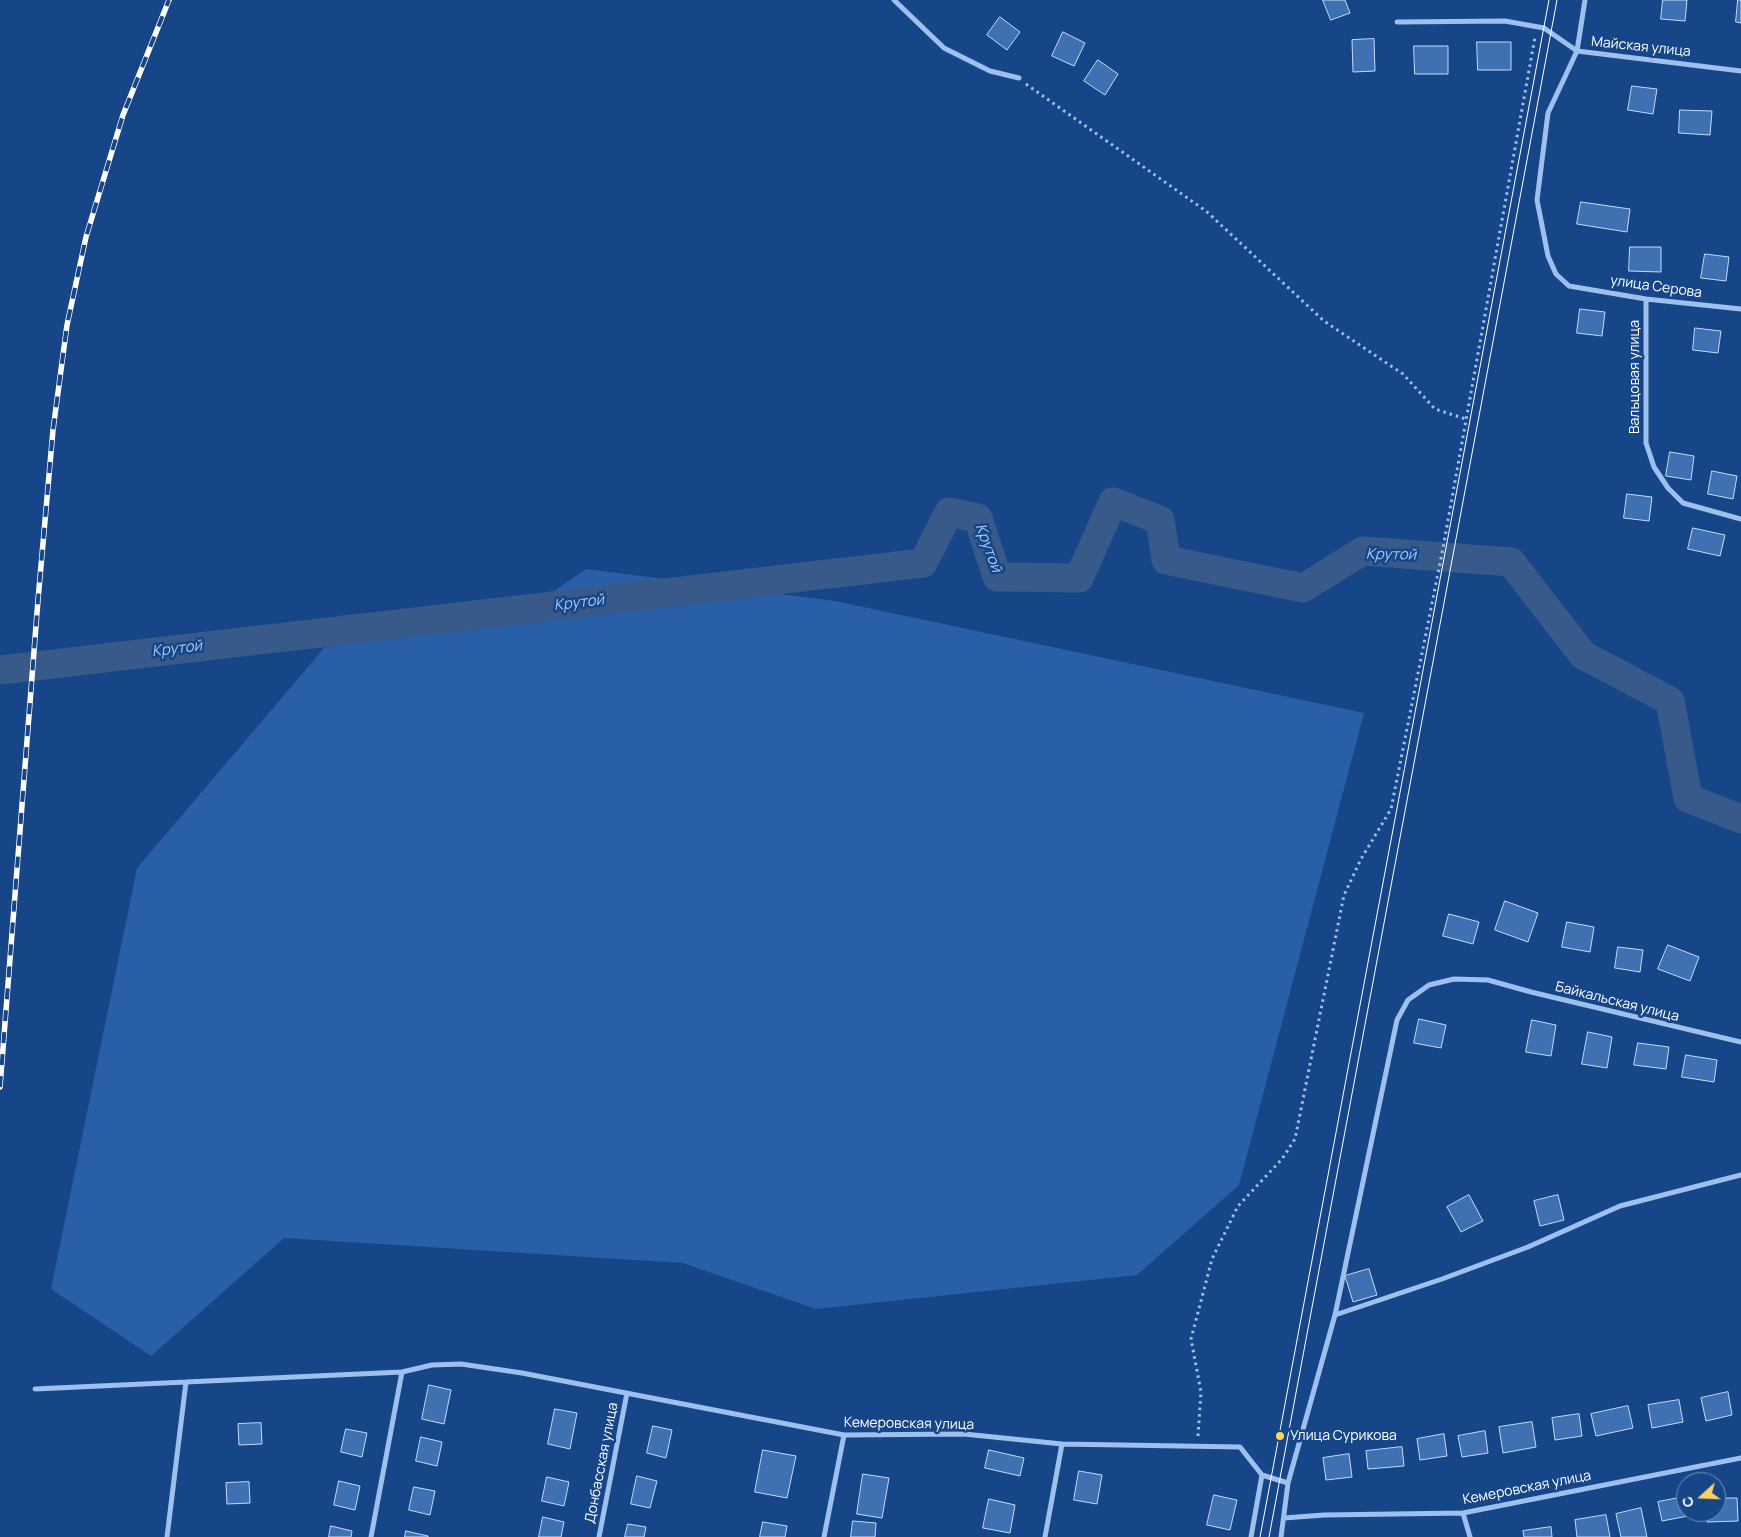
<!DOCTYPE html>
<meta charset="utf-8">
<style>
body{margin:0}
#map{position:relative;width:1741px;height:1537px;overflow:hidden;background:#174688;font-family:Manrope,sans-serif}
canvas{display:block}
.north{position:absolute;left:1676px;top:1472px;width:50px;height:50px;box-sizing:border-box;background:#174688;border:1px solid #7490b8;border-radius:50%;rotate:250deg;font-size:14px;font-weight:700;line-height:20px;text-align:center;color:#fff}
.north::after{content:'';display:block;margin:auto;width:18px;height:22px;background:#ffd35b;clip-path:polygon(50% 0,100% 100%,50% 72%,0 100%)}
</style>
<div id="map">
<canvas width="1741" height="1537"></canvas>
<div class="north">С</div>
</div>
<script>
const c = document.querySelector('canvas').getContext('2d');
c.lineJoin = 'round';
function paint(path, color) { c.fillStyle = color; c.fill(path, 'evenodd'); }
function trace(path, color, width, dash) { c.strokeStyle = color; c.lineWidth = width; c.lineCap = dash ? 'butt' : 'round'; c.setLineDash(dash || []); c.stroke(path); }
function drawText(font, color, halo, rows, align = 'center') {
  c.font = font + ' Manrope,sans-serif'; c.lineWidth = 5; c.setLineDash([]); c.textBaseline = 'middle'; c.strokeStyle = halo; c.fillStyle = color; for (const [text, x, y, turn = 0] of rows) {
    c.save(); c.translate(x, y); c.rotate((+turn || 0) * Math.PI / 180); c.textAlign = isNaN(turn) ? turn : align; if (halo) c.strokeText(text, 0, 0); c.fillText(text, 0, 0); c.restore();
  }
}
paint(new Path2D(`
 M586 569 835 601 1364 713 1239 1185 1137 1275 816 1309 683 1263 284 1238 151 1356 51 1289 137 868 325 647 541 600Z`), '#295fa6');
trace(new Path2D(`
 M0 670 923 563 949 512 978 518 997 577 1079 578 1113 502 1160 520 1166 560 1303 588 1363 551 1511 562 1583 655 1670 701 1688 798 1741 819`), '#375a8a', 29);
const building = new Path2D(`
 M1323 0H1345L1350 13 1331 20Z
 M1663 0H1687L1685 21 1661 19Z
 M1738 0H1741V23L1736 22Z
 M1000 17 1020 32 1007 50 987 35Z
 M1063 32 1085 43 1074 66 1052 56Z
 M1374 39 1375 71 1353 72 1352 40Z
 M1477 42H1511V70H1478Z
 M1414 46H1448V74H1415Z
 M1098 60 1118 74 1105 95 1084 81Z
 M1632 86 1657 89 1653 114 1628 110Z
 M1680 110 1712 111 1710 135 1679 133Z
 M1581 202 1630 209 1627 232 1577 224Z
 M1630 247H1661V272L1629 271Z
 M1705 254 1729 257 1726 281 1701 278Z
 M1580 309 1605 312 1602 336 1577 333Z
 M1695 328 1721 331 1718 353 1693 350Z
 M1670 452 1694 456 1691 480 1666 476Z
 M1712 471 1737 476 1733 499 1708 494Z
 M1627 494 1652 497 1649 521 1624 518Z
 M1693 528 1725 535 1720 556 1688 549Z
 M1505 901 1538 913 1528 942 1495 930Z
 M1449 914 1479 922 1473 944 1443 936Z
 M1567 922 1594 927 1590 952 1562 947Z
 M1668 945 1699 957 1690 981 1658 969Z
 M1618 947 1643 950 1640 972 1615 968Z
 M1419 1019 1446 1025 1441 1048 1414 1043Z
 M1532 1020 1556 1025 1551 1056 1526 1052Z
 M1588 1032 1612 1037 1607 1068 1582 1064Z
 M1638 1043 1669 1047 1666 1069 1634 1065Z
 M1686 1055 1717 1060 1714 1082 1682 1077Z
 M1469 1195 1483 1221 1461 1232 1447 1207Z
 M1558 1195 1564 1220 1540 1226 1534 1201Z
 M1369 1269 1377 1295 1353 1302 1345 1276Z
 M429 1385 451 1390 444 1424 422 1419Z
 M1728 1392 1732 1415 1706 1421 1701 1398Z
 M1679 1400 1683 1422 1652 1428 1648 1405Z
 M1628 1406 1633 1428 1596 1436 1591 1414Z
 M555 1409 577 1413 570 1449 548 1444Z
 M1579 1414 1582 1436 1555 1440 1552 1418Z
 M1532 1422 1536 1447 1503 1453 1499 1427Z
 M261 1423 262 1444 239 1445 238 1424Z
 M653 1426 672 1430 666 1458 647 1453Z
 M346 1429 367 1433 362 1457 341 1452Z
 M1485 1431 1488 1453 1462 1457 1458 1436Z
 M1444 1434 1447 1456 1420 1460 1417 1439Z
 M421 1437 442 1442 437 1466 416 1461Z
 M1402 1447 1404 1466 1368 1469 1366 1451Z
 M763 1450 796 1456 787 1498 755 1492Z
 M989 1450 1024 1458 1020 1476 985 1468Z
 M1349 1454 1352 1477 1326 1480 1323 1458Z
 M1079 1471 1102 1475 1097 1504 1074 1500Z
 M863 1474 889 1478 882 1518 857 1514Z
 M637 1476 657 1481 650 1508 631 1504Z
 M547 1477 569 1482 564 1506 542 1501Z
 M339 1481 360 1486 355 1510 334 1505Z
 M249 1482 250 1503 227 1504 226 1483Z
 M414 1487 435 1491 430 1515 409 1510Z
 M1214 1495 1237 1500 1230 1530 1207 1525Z
 M1684 1497 1688 1516 1662 1521 1658 1502Z
 M1716 1498H1737L1738 1521 1707 1522V1512H1716Z
 M989 1499 1015 1505 1010 1533 983 1528Z
 M1641 1508 1647 1537H1621L1616 1514Z
 M1606 1515 1610 1537H1577L1575 1520Z
 M543 1517 564 1522 561 1537H539Z
 M853 1521 876 1523 875 1537H851Z
 M763 1522 787 1526 785 1537H760Z
 M628 1524 646 1527 644 1537H625Z
 M331 1526 352 1531 351 1537H329Z
 M1551 1527 1552 1537H1524L1523 1531Z
 M406 1531 428 1536V1537H405Z`);
paint(building, '#3f70b2');
trace(building, '#c4dbfa', 1);
trace(new Path2D(`
 M1026 84 1206 211 1324 321 1403 374 1435 409 1466 419
 M1198 1436 1201 1392 1191 1339 1212 1259 1238 1206 1282 1159 1295 1139 1344 895 1361 859 1391 809 1443 548 1535 37`), '#9ec0ee', 3, [2.5, 4]);
trace(new Path2D(`
 M894 0 944 48 990 71 1019 78
 M1585 0 1577 51 1548 113 1537 200 1548 256 1556 274 1569 286 1646 299 1741 309
 M1397 22 1505 21 1544 28 1577 51 1741 71
 M1646 299V443L1654 467 1668 488 1683 503 1741 519
 M1335 1315 1442 1279 1528 1247 1620 1206 1741 1175
 M35 1389 402 1372 432 1365 461 1364 522 1373 844 1435 964 1434 1062 1444 1240 1447 1262 1475 1288 1483
 M1463 1513 1470 1537
 M1284 1518 1324 1515 1463 1513 1741 1458
 M167 1537 186 1382
 M371 1537 402 1372
 M599 1537 627 1393
 M824 1537 844 1435
 M1045 1537 1062 1444
 M1251 1537 1262 1475
 M1281 1537 1288 1483 1335 1315 1397 1020 1408 1000 1429 985 1454 979 1488 980 1531 992 1741 1042`), '#9ec0ee', 5);
trace(new Path2D(`
 M1260 1537 1549 0
 M1269 1537 1557 0`), '#fff', 1);
const rail = new Path2D(`
 M0 1087 38 600 53 430 67 325 86 237 123 115 169 0`);
trace(rail, '#fff', 5.5);
trace(rail, '#174688', 4, [11]);
for (const [x, y, r, color] of [
 [1280,1436,5,"#ffd35b"]
]) { const dot = new Path2D(); dot.arc(x, y, r, 0, 2 * Math.PI); c.fillStyle = color; c.fill(dot); trace(dot, '#174688', 2); }
drawText('14px', '#fff', '#174688', [
 ["Майская улица",1641,47,6],
 ["улица Серова",1656,287,8],
 ["Вальцовая улица",1635,377,-90],
 ["Байкальская улица",1617,1002,14],
 ["Кемеровская улица",909,1424,1],
 ["Донбасская улица",602,1463,-79],
 ["Кемеровская улица",1527,1488,-11]
]);
drawText('14px', '#fff', '#174688', [
 ["Улица Сурикова",1290,1436]
], 'left');
drawText('italic 15px', '#a9caf5', '#174688', [
 ["Крутой",988,548,70],
 ["Крутой",1391,555,1],
 ["Крутой",579,603,-7],
 ["Крутой",177,649,-7]
]);
</script>
